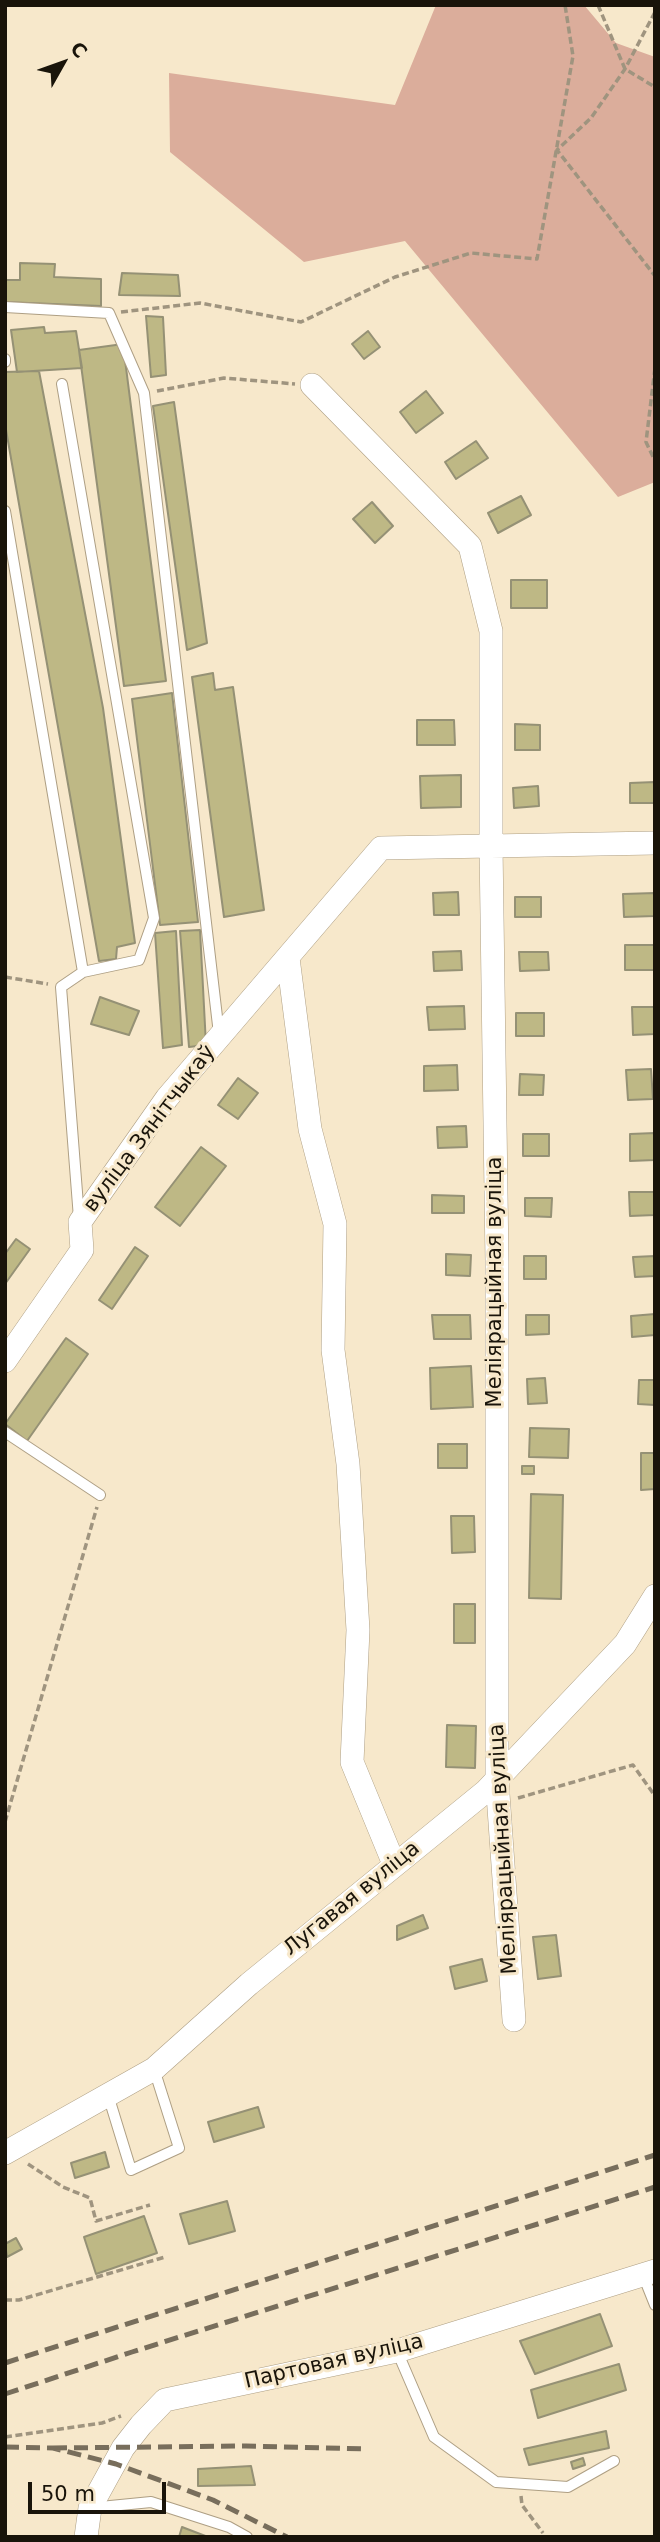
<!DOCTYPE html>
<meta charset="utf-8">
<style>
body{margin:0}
#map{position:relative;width:660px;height:2542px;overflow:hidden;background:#f7e8cb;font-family:"DejaVu Sans",sans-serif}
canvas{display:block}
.frame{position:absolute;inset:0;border:7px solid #19140a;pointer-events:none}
.north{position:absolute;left:28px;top:28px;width:70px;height:70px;-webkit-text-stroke:5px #f7e8cb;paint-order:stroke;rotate:50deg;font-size:19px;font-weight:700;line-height:28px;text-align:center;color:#19140a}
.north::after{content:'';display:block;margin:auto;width:24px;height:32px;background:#19140a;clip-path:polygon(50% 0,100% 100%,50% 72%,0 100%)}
.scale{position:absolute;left:28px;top:2482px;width:138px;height:32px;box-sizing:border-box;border:4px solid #19140a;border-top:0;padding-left:9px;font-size:21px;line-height:24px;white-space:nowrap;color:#19140a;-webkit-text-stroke:5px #f7e8cb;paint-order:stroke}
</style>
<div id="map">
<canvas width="660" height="2542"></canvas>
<div class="frame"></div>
<div class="north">С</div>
<div class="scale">50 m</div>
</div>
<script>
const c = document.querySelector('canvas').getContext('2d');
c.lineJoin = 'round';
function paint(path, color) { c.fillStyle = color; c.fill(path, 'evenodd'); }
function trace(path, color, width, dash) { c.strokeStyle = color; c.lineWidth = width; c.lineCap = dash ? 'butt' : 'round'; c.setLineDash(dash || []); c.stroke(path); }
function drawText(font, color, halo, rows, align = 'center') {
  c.font = font + ' "DejaVu Sans",sans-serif'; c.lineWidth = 6; c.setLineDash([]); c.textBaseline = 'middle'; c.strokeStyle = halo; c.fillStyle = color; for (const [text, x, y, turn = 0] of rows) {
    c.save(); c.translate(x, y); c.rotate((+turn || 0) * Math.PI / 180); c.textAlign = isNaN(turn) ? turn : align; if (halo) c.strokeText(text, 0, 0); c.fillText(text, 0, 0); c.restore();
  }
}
paint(new Path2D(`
 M436 5H584L616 43 655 57V482L618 497 405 241 304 262 170 152 169 73 395 105Z`), '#dbad9b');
const building = new Path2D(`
 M20 263 55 264 54 277 101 279V306L5 302V280H20Z
 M122 273 178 275 180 296 119 295Z
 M146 316 163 317 166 375 151 377Z
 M44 327 45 333 76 331 82 368 17 372 11 330Z
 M368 331 380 347 364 359 352 344Z
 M123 344 166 681 124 686 79 350Z
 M39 371 103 708 135 943 117 947 116 959 99 961 5 424V372Z
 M426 391 443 413 416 433 400 412Z
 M174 402 207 643 187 650 153 406Z
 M476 441 488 458 456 479 445 462Z
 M521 496 531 515 498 533 488 513Z
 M372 502 393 526 375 543 353 519Z
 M511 580H547V608H511Z
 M213 673 215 690 233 687 264 910 224 917 192 677Z
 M172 693 198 922 160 925 132 699Z
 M417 720H454L455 745H417Z
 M515 724 540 725V750H515Z
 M461 775V807L421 808 420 776Z
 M655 782V803H630V783Z
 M538 786 539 806 514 808 513 788Z
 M458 892 459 915H434L433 893Z
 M655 893V916L624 917 623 894Z
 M515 897H541V917H515Z
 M200 930 206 1045 189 1047 180 931Z
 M176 931 182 1045 163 1048 155 933Z
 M625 945H655V970H625Z
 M461 951 462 970 434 971 433 952Z
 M519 952H548L549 970 520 971Z
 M100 997 139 1011 129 1035 91 1024Z
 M464 1006 465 1029 429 1030 427 1007Z
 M632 1007H655V1034L633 1035Z
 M516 1013H544V1036H516Z
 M457 1065 458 1090 424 1091V1066Z
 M651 1069 653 1099 628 1100 626 1070Z
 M520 1074 544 1075 543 1095H519Z
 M238 1078 258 1093 238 1119 218 1105Z
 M466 1126 467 1147 438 1148 437 1127Z
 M655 1133V1160L630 1161V1134Z
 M523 1134H549V1156H523Z
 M201 1147 226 1166 180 1226 155 1207Z
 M629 1192H655V1215L630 1216Z
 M432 1195 464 1196V1213H432Z
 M525 1198H552L551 1217 525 1216Z
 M16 1239 30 1249 5 1284V1254Z
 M135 1247 148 1256 112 1309 99 1300Z
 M446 1254 471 1255 470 1276 446 1275Z
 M524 1256H546V1279H524Z
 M655 1256V1276L635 1277 633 1257Z
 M655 1314V1335L632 1337 631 1316Z
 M432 1315H470L471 1339H434Z
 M526 1315H549V1334L526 1335Z
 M66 1338 88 1354 27 1441 5 1424Z
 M471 1366 473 1407 431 1409 430 1368Z
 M545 1378 547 1403 528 1404 527 1379Z
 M639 1380H655V1405L638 1404Z
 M530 1428 569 1429 568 1458 529 1457Z
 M438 1444H467V1468H438Z
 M641 1453H655V1489L641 1490Z
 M522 1466H534V1474H522Z
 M531 1494 563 1495 561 1599 529 1598Z
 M451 1516H474L475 1552 452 1553Z
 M454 1604H475V1643H454Z
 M447 1725 476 1726 475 1768 446 1767Z
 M423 1915 428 1928 397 1940V1926Z
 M556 1935 561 1976 538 1979 533 1937Z
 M482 1959 487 1981 455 1989 450 1967Z
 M258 2107 264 2127 214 2142 208 2122Z
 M105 2152 109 2167 75 2178 71 2163Z
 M227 2201 235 2231 189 2244 180 2214Z
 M144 2216 157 2253 96 2274 84 2237Z
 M16 2238 22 2249 7 2257 5 2244Z
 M600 2314 612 2346 535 2374 520 2341Z
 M619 2364 626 2390 538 2418 531 2390Z
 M606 2431 609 2448 529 2465 524 2449Z
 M583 2458 585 2465 573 2469 571 2462Z
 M251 2466 255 2485 198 2486V2469Z
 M182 2527 208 2537H179Z`);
paint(building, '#beb885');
trace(building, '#959175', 2);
const lane = new Path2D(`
 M5 307 109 313 144 393 219 1034
 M5 359V362
 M62 384 154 918 139 960 83 972
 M5 511 83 972 61 987 79 1218
 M5 1432 100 1495
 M108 2095 131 2170 179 2148 154 2069
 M643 2275 655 2305
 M397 2351 434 2437 496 2482 568 2487 614 2461
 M90 2508 151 2502 229 2527 247 2537`);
const street = new Path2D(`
 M312 385 470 546 491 631V846L497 1261V1780L514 2020
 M288 958 310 1129 335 1224 333 1350 348 1464 358 1630 352 1762 394 1864
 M5 1361 82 1250 80 1222 167 1098 381 848 655 843
 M5 2153 154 2069 249 1984 486 1791 625 1644 655 1596
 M86 2537 90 2508 123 2448 141 2425 165 2400 397 2351 655 2271`);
trace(lane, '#ae9f84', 12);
trace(street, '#ae9f84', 24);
trace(new Path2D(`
 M598 5 625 69 655 87
 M655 12 625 69 591 118 557 150 655 276
 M121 312 200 303 301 322 395 277 471 253 537 259 573 56 565 5
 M655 368 646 442 655 461
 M157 391 224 378 295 384
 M5 977 48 984
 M518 1798 633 1765 655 1796
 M5 1822 97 1507
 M28 2164 63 2187 90 2198 96 2221 150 2205
 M5 2300H19L165 2257
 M5 2437 102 2423 121 2416
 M521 2496 522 2505 543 2533`), '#9f947f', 3.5, [7, 3.5]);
trace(lane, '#fff', 10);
trace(street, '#fff', 23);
trace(new Path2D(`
 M5 2363 655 2155
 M5 2394 132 2352 655 2187
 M5 2447 53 2448 116 2464 213 2500 287 2537
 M53 2448 246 2446 367 2449`), '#786e5c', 5, [14, 7]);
drawText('21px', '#19140a', '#f7e8cb', [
 ["вуліца Зянітчыкаў",150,1129,-53],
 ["Меліярацыйная вуліца",496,1282,-90],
 ["Меліярацыйная вуліца",504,1849,-93],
 ["Лугавая вуліца",352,1899,-39],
 ["Партовая вуліца",334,2362,-13]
]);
</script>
